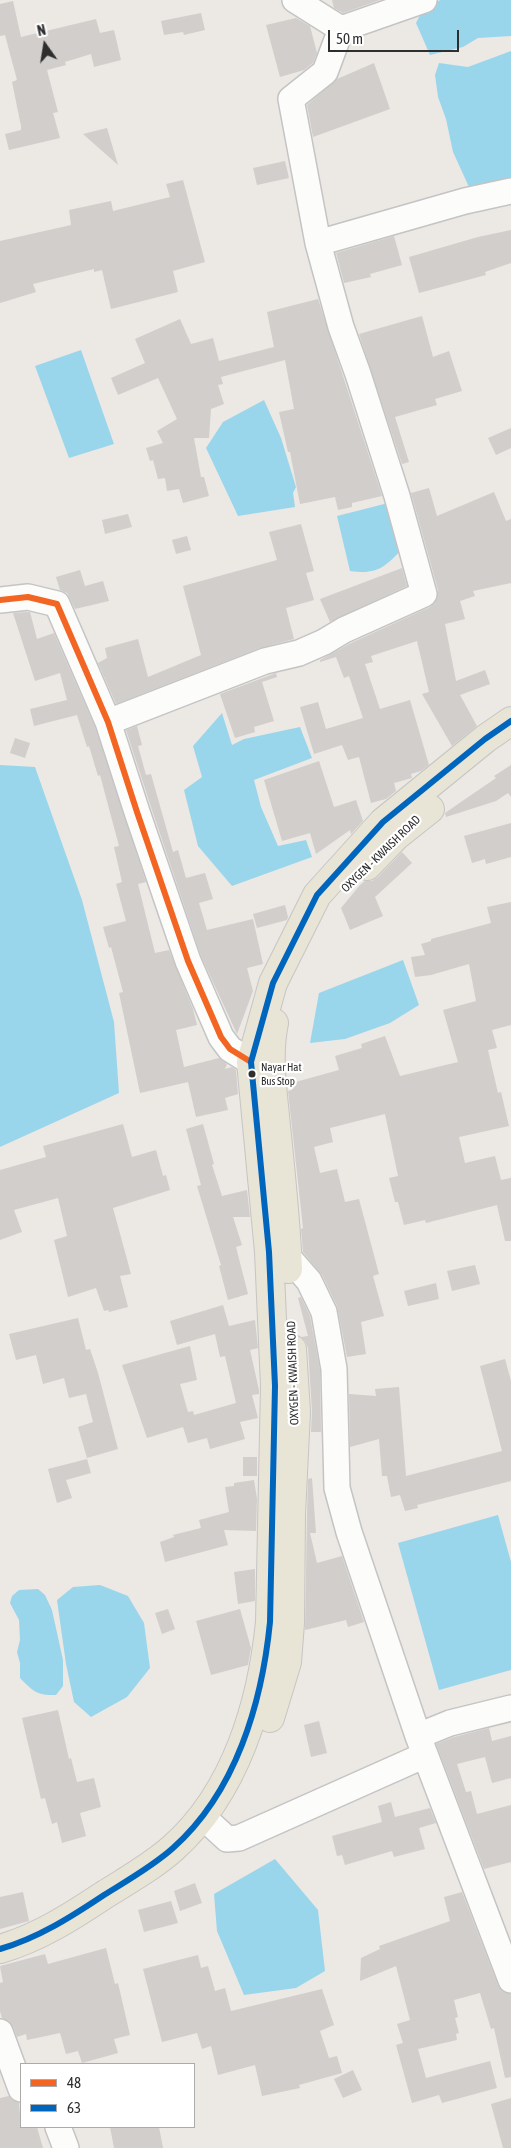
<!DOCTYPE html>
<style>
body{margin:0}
#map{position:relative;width:511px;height:2148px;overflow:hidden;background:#ece8e4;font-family:"Asap Condensed",sans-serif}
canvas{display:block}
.legend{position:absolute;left:20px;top:2063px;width:175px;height:65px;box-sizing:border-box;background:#fff;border:1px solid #ababab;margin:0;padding:6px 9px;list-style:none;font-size:15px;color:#2e2e2e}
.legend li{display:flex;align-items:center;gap:10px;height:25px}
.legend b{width:25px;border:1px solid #ababab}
.north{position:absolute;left:20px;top:20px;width:50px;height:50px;-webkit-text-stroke:4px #fff;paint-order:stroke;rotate:347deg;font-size:14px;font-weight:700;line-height:20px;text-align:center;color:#2e2e2e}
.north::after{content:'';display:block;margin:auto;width:18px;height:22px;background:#2e2e2e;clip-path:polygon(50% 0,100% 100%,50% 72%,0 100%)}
.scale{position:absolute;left:328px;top:30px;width:131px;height:22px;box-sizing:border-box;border:2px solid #2e2e2e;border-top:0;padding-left:6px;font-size:15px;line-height:18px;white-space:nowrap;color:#2e2e2e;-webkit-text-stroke:4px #fff;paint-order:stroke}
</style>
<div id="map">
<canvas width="511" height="2148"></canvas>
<ul class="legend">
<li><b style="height:6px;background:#f26522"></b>48</li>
<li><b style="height:6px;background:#0065bd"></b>63</li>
</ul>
<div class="north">N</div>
<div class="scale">50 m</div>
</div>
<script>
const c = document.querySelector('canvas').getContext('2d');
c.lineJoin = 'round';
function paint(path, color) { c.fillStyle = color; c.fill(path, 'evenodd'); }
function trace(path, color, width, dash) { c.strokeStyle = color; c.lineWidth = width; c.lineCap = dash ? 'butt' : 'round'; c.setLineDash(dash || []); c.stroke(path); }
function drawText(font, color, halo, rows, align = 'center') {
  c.font = font + ' "Asap Condensed",sans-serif'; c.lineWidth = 4.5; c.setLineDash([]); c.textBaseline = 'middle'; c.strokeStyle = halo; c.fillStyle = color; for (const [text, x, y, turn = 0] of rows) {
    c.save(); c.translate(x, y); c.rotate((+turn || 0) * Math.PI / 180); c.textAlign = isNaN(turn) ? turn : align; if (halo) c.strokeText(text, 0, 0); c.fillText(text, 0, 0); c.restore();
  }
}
paint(new Path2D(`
 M441 0H511V36L478 38 463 47 430 55 416 23 425 5Z
 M511 51V178L469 187 453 152 446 119 438 97 435 75 439 63 468 67Z
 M81 350 114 444 69 458 35 366Z
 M264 400 281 438 296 487 293 493 295 507 238 516 206 448 223 422Z
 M392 502 404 547C385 567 378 575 350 571L337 516Z
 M222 713 232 745 244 739 300 727 312 758 254 780 261 807 278 846 306 840 312 857 232 886 198 846 184 790 202 777 193 746Z
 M0 765 35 767 82 900 114 1022 119 1093 0 1147Z
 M403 960 419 1005 390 1023 345 1039 310 1043 319 993Z
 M498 1515 511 1562V1670L439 1690 398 1543Z
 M100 1585 128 1596 144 1623 150 1668 127 1697 91 1717 74 1702 66 1664 57 1600 73 1587Z
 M38 1589 45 1595 52 1610 63 1660V1686L56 1695C37 1696 33 1691 20 1678V1663L17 1652 20 1640 19 1620 10 1603 12 1596 19 1590Z
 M275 1859 318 1910 325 1971 296 1988 244 1995 217 1931 214 1894Z`), '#99d6ec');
paint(new Path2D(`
 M332 0H380L343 13 334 8Z
 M13 1 21 37 96 19 100 33 114 30 121 60 94 67 91 54 65 62 66 65 47 70 58 112 53 113 60 138 9 150 5 134 21 130V126L12 82 17 80 5 35 0 36V4Z
 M201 13 205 30 184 35 183 32 164 35 161 21Z
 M296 18 310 26 317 53 313 63 304 70 280 77 266 25Z
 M374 63 390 109 313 137 307 105 337 79Z
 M107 128 118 165 83 134Z
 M285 161 289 178 257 185 253 168Z
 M183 180 205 262 173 271 178 292 111 309 102 270 94 272V269L33 284 36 292 0 303V241L71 225 69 210 111 201 113 211 170 197 166 184Z
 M511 230V263L485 272 486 275 419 293 409 257 478 237Z
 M394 236 402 265 370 274 371 277 344 283 336 253Z
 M318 299 382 496 352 503V507L338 510 335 497 300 504 290 452H288L279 412 294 409 285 360 221 377 223 384 218 385 224 404 211 409 209 438H194L201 477H204L209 496 183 503 179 489 167 491 165 478 158 479 153 460 150 461 146 448 163 443 157 431 177 419 158 378 118 395 111 378 145 363 135 339 180 319 191 344 213 338 219 361 274 347 267 312Z
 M422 316 433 357 449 351 462 391 435 399 437 405 395 417 409 462 402 464 359 334Z
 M511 428V448L496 455 488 438Z
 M429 488 437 516 494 492 506 521 511 519V583L473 591 475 596 460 601 465 619 445 624 456 681 485 670 490 684 460 695 477 726 452 746 422 694 429 692 417 641 371 656 373 662 365 664 380 709 410 700 429 765 421 771 411 774 412 778 394 783 396 791 386 799 371 803 359 757 348 760 342 745 314 754 300 707 318 702 326 729 363 718 349 676 344 678 336 657 320 662V660L351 643 430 607 435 603 438 590 411 493Z
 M128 514 132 527 105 534 102 520Z
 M301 524 314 571 306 573 314 600 286 608 294 639 260 648 116 704 98 663 107 658 105 648 138 639 148 677 201 655 183 586 277 560 269 532Z
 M187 536 191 550 176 554 172 540Z
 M402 568 407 586 330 622 320 599Z
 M80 570 85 586 103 581 109 601 75 609 67 593 60 590 56 577Z
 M27 612H30L37 639 54 633 95 727 146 882 138 884 155 953 169 950 193 1009 197 1025 176 1030 184 1067 219 1058 227 1064 225 1069 232 1067 236 1070 238 1094 225 1098 228 1110 196 1117 188 1082 140 1093 119 993 123 992 111 947 109 948 103 927 126 921 116 884 122 882 114 847 119 846 100 775 98 776 89 746 87 747 77 715 34 726 30 709 67 700 60 673 35 681 13 613Z
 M276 673 277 677 262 682 274 721 254 727 255 732 235 738 220 694Z
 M137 726 142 745 138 746 146 775 151 774 173 852 178 850 186 878 205 873 213 899 199 903 207 930 253 919 263 964 247 968 253 991 237 1034 201 956 151 807 126 730Z
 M15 738 30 743 25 758 10 753Z
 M319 761 334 807 356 800 363 821 351 834 350 830 316 854 310 833 282 841 264 780Z
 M511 765V797L508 793 496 801 446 817 445 813 496 778 494 776Z
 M511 823V857L486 864 485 859 472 863 464 836Z
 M402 852 412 863 375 897 383 916 350 930 341 908 360 885 365 881H372L378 877Z
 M511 902V1025L492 1030 497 1048 488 1050 498 1093 501 1092 509 1126 459 1137 465 1163 495 1156 501 1180 511 1178V1241H505L497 1205 426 1223 425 1220 404 1225 398 1202H395L389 1178 398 1176 385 1114 330 1128 333 1142 314 1147 320 1173 337 1169 345 1202 359 1199 379 1274 373 1276 384 1316 361 1322 366 1354 347 1357 337 1306 322 1275 303 1252 301 1229 303 1228 288 1091 292 1090V1083L339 1070 335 1056 362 1048 361 1044 385 1036 400 1076 458 1062 443 1010 476 1001 469 964 431 975 415 977 411 957 425 955 421 944 431 941V939L491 923 487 907Z
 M285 905 288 917 287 920 257 928 253 914Z
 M123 1124 132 1157 156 1150 163 1176 166 1175 170 1190 113 1208 131 1274 120 1276 128 1307 109 1312 108 1310 104 1311 96 1288 68 1297 54 1240 67 1236 58 1198 14 1210 22 1232 0 1240V1170L46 1157 43 1146Z
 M203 1124 214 1164 212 1165 222 1196 247 1190 250 1217H233L242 1245 236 1247 248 1294 228 1300 219 1266 221 1265 197 1186 201 1185 186 1129Z
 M475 1265 480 1284 452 1291 447 1271Z
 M436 1283 439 1299 408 1306 404 1291Z
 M301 1297 310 1316 320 1370 321 1432H311L312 1411 308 1348 305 1341 301 1337 308 1336 298 1298Z
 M223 1305 229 1326 255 1320 258 1348 250 1350 259 1390V1394L252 1395 258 1418 240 1422 245 1439 210 1449 207 1438 188 1443 183 1427 147 1438 122 1365 190 1346 197 1380 180 1384 188 1412 193 1411 194 1415 236 1403 225 1356 220 1357 215 1334 177 1345 170 1321Z
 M78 1318 86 1350 90 1349 98 1373 118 1449 87 1458 78 1427 93 1422 86 1394 69 1398 64 1378 43 1384 36 1355 16 1360 9 1334Z
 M505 1359 511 1381V1481L417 1505 418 1508 405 1511 400 1495 391 1497 387 1476H382L379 1439 350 1447 349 1394 376 1396 375 1389 399 1387 406 1476 502 1451 480 1366Z
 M243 1457H257V1476H243Z
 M87 1459 91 1473 66 1480 72 1498 57 1503 48 1469Z
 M312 1478 316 1533H310L317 1563 342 1556 364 1622 348 1627 346 1620 305 1630 307 1514 308 1479Z
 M254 1480 257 1499 256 1531 224 1530 228 1545 165 1562 160 1542 174 1537 173 1535 201 1528 199 1520 229 1512 225 1487 234 1486V1483Z
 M255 1569V1601L238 1604 234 1572Z
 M168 1609 175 1629 162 1634 155 1613Z
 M240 1609 251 1648 248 1665 211 1675 196 1621Z
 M58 1710 69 1759 71 1758 77 1782 94 1778 101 1807 80 1813 86 1836 62 1843 57 1822 52 1824 45 1798 41 1799 22 1718Z
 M319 1721 327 1753 311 1757 304 1725Z
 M489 1728 492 1741 511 1736V1778L492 1783 485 1757 457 1764 466 1792 471 1791 477 1814 511 1805V1862L484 1869 436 1744 454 1737Z
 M391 1802 395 1817 430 1808 436 1823 419 1828 425 1849 394 1857 392 1851 345 1865 342 1855 337 1856 332 1836 382 1822 378 1806Z
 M195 1883 202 1903 180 1911 174 1891Z
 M23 1892 29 1921 0 1929V1897Z
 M462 1892 498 1985 502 1991 511 1994V2077L505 2078 494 2028 491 2029 480 1993 454 2000 458 2017 455 2018 459 2033 456 2034 457 2040 418 2049 426 2078 490 2061 497 2088 442 2103 439 2095 412 2103 396 2045 403 2043 397 2024 410 2020 396 1966 360 1981 361 1958 380 1949 379 1946 450 1921 444 1897Z
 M171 1901 178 1923 144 1932 138 1910Z
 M106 1948 115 1984 118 1983 130 2035 114 2039 118 2053 82 2063 78 2051 66 2054 60 2033 27 2040 26 2034 17 2037 13 2027 9 2021 2 2018 0 2011V1983L3 1982 0 1966 45 1954 48 1964Z
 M198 1955 201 1968 208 1966 215 1991 225 1988 231 2011 322 1989 334 2025 320 2031 329 2058 337 2056 342 2073 299 2085 300 2088 262 2096 255 2065 218 2075 211 2046 202 2049 197 2033 162 2042 143 1969Z
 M353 2070 362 2090 343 2098 334 2079Z
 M9 2096 12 2100 19 2103 21 2127H37L43 2148H0V2098Z
 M511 2098V2148H503L491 2104Z
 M110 2127H159L163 2148H114Z`), '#d1cecb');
const minor = new Path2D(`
 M295 0 341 29
 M318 243 465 201 511 191
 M0 600 28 597 57 604 108 722 137 812 188 961 221 1037 230 1049 251 1062
 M108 722 265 661 299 653 324 642 344 630 424 594 397 496 358 374 341 327 318 243 291 99 325 72 341 29 424 0
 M274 1254 288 1257 309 1281 324 1312 334 1369 337 1488 349 1532 418 1736 511 1980
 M418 1736 450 1723 511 1708
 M202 1816 227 1839 239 1838 425 1755
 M0 2032 21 2089
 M58 2127 66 2148`);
const major = new Path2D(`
 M367 866 396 836 430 809
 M274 1023C267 1056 273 1093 276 1126 281 1174 286 1221 288 1269
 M270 1718 287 1662 290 1623 291 1514 296 1412 292 1349
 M0 1949C38 1938 71 1917 104 1895 128 1880 153 1866 173 1848 236 1792 262 1703 270 1622L275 1386 269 1252 251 1062 273 983 317 895 383 822 485 739 511 721`);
trace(minor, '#c5c4c5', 28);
trace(major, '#c6c5c4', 30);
trace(minor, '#fcfcfb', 25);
trace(major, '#e8e4d6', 28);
trace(new Path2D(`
 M0 600 28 597 57 604 108 722 137 812 188 961 221 1037 230 1049 251 1062`), '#f26522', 6);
trace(new Path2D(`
 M0 1949C38 1938 71 1917 104 1895 128 1880 153 1866 173 1848 236 1792 262 1703 270 1622L275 1386 269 1252 251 1062 273 983 317 895 383 822 485 739 511 721`), '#0065bd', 6);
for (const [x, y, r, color] of [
 [252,1074,4.5,"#2e2e2e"]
]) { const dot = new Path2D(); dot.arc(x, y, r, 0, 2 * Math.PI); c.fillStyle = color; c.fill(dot); trace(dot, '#fff', 2); }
drawText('11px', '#2e2e2e', '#fff', [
 ["Nayar Hat",261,1068],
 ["Bus Stop",261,1082]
], 'left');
drawText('12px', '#2e2e2e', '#fff', [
 ["OXYGEN - KWAISH ROAD",381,854,-44],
 ["OXYGEN - KWAISH ROAD",293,1373,-92]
]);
</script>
